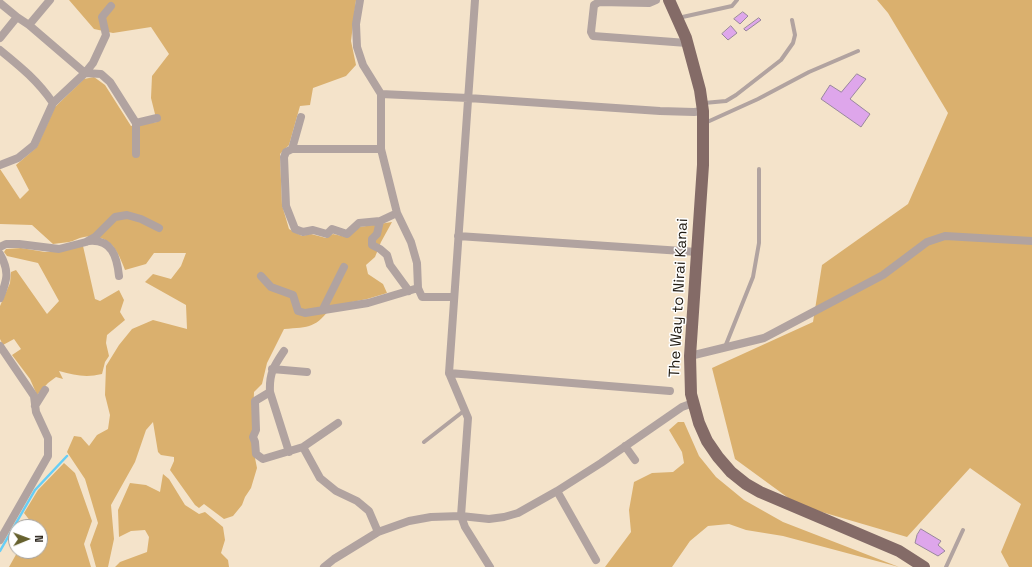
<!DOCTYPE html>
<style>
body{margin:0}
#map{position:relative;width:1032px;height:567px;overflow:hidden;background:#f4e3ca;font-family:"Space Grotesk",sans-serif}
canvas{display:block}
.north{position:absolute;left:8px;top:519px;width:40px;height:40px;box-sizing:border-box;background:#fff;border:1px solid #a6a3a0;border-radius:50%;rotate:89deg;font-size:11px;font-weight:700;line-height:16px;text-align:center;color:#201a11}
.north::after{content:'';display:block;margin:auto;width:14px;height:18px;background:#66612e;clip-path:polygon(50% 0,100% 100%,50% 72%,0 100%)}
</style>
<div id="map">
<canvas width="1032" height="567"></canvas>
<div class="north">N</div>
</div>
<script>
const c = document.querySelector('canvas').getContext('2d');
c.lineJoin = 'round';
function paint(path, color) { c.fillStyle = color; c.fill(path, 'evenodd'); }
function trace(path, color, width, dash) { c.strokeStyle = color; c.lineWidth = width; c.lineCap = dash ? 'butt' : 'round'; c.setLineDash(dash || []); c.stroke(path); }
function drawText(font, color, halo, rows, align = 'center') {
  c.font = font + ' "Space Grotesk",sans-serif'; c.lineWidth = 3; c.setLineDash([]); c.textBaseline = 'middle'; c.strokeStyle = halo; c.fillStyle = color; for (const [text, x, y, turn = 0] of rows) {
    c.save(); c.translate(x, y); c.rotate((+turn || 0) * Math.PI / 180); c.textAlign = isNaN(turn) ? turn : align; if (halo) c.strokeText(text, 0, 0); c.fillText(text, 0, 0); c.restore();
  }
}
paint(new Path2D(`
 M69 0H356L351 41 356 65 346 76 313 88 310 105 300 106 289 145 280 154 282 205 289 229 302 236 311 234 326 238 333 234 346 237 360 227 392 222 381 242 375 257 366 265 368 274 383 284 387 293 367 299 332 306C316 328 310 327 284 329L267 363 262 384 254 392 252 443 257 468 251 488 245 497 242 505 233 516 224 519 204 504 199 508 195 505 170 470 174 461V457L161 455 158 452 153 422 146 430 135 462 111 505 114 539 108 567H96L90 545 98 523 85 479 67 452 74 436 81 437 89 446 97 435 108 429 110 415 105 395 106 366 119 345 132 329 153 320 187 329 186 305 145 282 153 274 171 279 181 266 186 253H154L146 264 125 270C117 249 110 234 84 237 78 238 74 241 69 242 64 243 58 243 53 244L32 225 0 224V169L20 199 29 190 16 165 37 147 55 107 84 79 94 77 105 85 131 126 157 122 151 98 152 76 169 54 151 27 113 33 94 29Z
 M877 0H1032V567H1009L1001 552 1021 504 970 468 907 537 798 505 735 459 712 368 813 322 822 265 908 204 948 113 888 13Z
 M83 246 95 299 100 301 119 290 124 300 120 312 125 320 107 335 106 343 109 356 105 362 102 374C85 378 75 375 59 371L63 379 56 377 48 383 37 395 30 379 12 355 21 349 14 339 3 345 0 339V306L10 283 11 272 16 270 47 314 59 301 38 263 7 256 4 252 6 249 21 248 45 252 62 251Z
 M678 422H684L699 456 716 477 744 500 783 522 899 567 783 536 746 530 729 524 708 526 690 541 672 567H605L631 532 629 510 634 482 652 473 673 472 684 463 682 452 669 430Z
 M64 463 75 473 92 521 84 544 91 567H9L18 551H40V527H28L31 522 24 513 38 490Z
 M163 474 169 479 185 505 199 514 205 512 223 527 225 540 221 553 228 560 229 567H115L120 562 147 552 149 537 145 530 131 531 119 537 118 510 130 483 146 485 160 492Z`), '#dab06e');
trace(new Path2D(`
 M0 551 35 490 67 456`), '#66cef6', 2.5);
const building = new Path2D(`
 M743 12 748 16 740 24 734 19Z
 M759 18 761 20 746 31 744 29Z
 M731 26 737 33 728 40 722 34Z
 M857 74 866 79 850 99 870 114 861 127 821 99 830 85 841 92Z
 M921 529 941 541 938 545 945 551 938 556 915 543 917 535Z`);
paint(building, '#dea6eb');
trace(building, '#98879c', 1);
trace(new Path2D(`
 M678 18 732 6 737 0
 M704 103 726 101 736 95 781 60 793 43 795 35 792 20
 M705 123 758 99 809 72 858 51
 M725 347 753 277 759 243V169
 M424 442 465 410
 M946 567 963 530`), '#b1a3a0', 4);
trace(new Path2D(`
 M360 0 356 24 357 47 363 65 381 94V149L397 213 411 242 417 263 418 288 422 297H454
 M475 0 449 373 468 418 461 516 465 527 490 567
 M656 0 649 3 599 2 594 5 591 32 593 36 687 43
 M0 3 17 17 29 25 85 73 93 63 106 35 102 17 111 6
 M29 25 50 0
 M0 38 17 17
 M0 50C21 67 38 81 53 103
 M381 94 468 98 660 111 694 112 703 111
 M136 123 157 118
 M292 149 301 117
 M0 165 18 158 34 145 53 103 85 73 101 74 110 82 136 123V154
 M397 213 380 221 377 234 372 239V245L380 249 387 255 390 265 409 291
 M380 221 359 223 347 234 332 229 327 234 313 230 303 232 295 229 286 206 284 157 286 152 292 149H381
 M458 236 697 252
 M89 241C112 239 117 257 119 276
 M0 247 6 244H19L59 249 86 242 95 237 115 217 127 215 141 219 159 228
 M0 254C10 272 7 280 0 298
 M261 276 271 287 293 295 298 311 305 313 368 303 418 288
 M323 309 344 267
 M0 346 34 396 36 412 48 438V456L0 540
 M690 356 764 338 883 275 927 242 945 236 1032 241
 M272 369 307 372
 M449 373 670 391
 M270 392C269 373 274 366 284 351
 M35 406 45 390
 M338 423 303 447 320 478 336 491 357 501 369 511 378 532
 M625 446 635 460
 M289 452 270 392 255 401 256 430 253 437 255 442 256 454 263 459 303 447
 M557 491 596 560
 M324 567 334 559 378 532 409 521 431 517 461 516 489 519 504 517 518 513 557 491 601 463 682 407 693 403`), '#b1a3a0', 8);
trace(new Path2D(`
 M669 0 686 38 700 90 703 111V165L690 356 691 394 699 423 707 441 718 457 731 472 746 484 760 492 899 551 924 567`), '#846b67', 12);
drawText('15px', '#201a11', '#fff', [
 ["The Way to Nirai Kanai",679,298,-87]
]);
</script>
